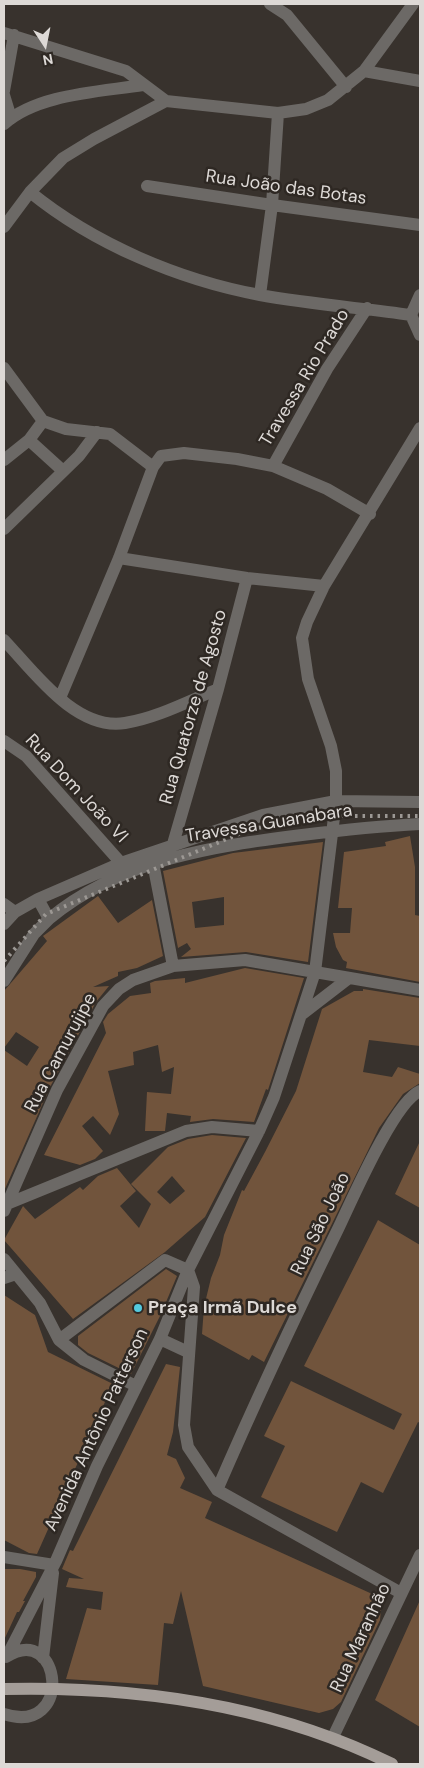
<!DOCTYPE html>
<meta charset="utf-8">
<style>
body{margin:0}
#map{position:relative;width:424px;height:1768px;overflow:hidden;background:#38322d;font-family:"DM Sans",sans-serif}
canvas{display:block}
.frame{position:absolute;inset:0;border:5px solid #ddd9d6;pointer-events:none}
.north{position:absolute;left:20px;top:20px;width:50px;height:50px;-webkit-text-stroke:4px #2e2823;paint-order:stroke;rotate:169deg;font-size:14px;font-weight:700;line-height:20px;text-align:center;color:#ddd9d6}
.north::after{content:'';display:block;margin:auto;width:18px;height:22px;background:#ddd9d6;clip-path:polygon(50% 0,100% 100%,50% 72%,0 100%)}
</style>
<div id="map">
<canvas width="424" height="1768"></canvas>
<div class="frame"></div>
<div class="north">N</div>
</div>
<script>
const c = document.querySelector('canvas').getContext('2d');
c.lineJoin = 'round';
function paint(path, color) { c.fillStyle = color; c.fill(path, 'evenodd'); }
function trace(path, color, width, dash) { c.strokeStyle = color; c.lineWidth = width; c.lineCap = dash ? 'butt' : 'round'; c.setLineDash(dash || []); c.stroke(path); }
function drawText(font, color, halo, rows, align = 'center') {
  c.font = font + ' "DM Sans",sans-serif'; c.lineWidth = 5; c.setLineDash([]); c.textBaseline = 'middle'; c.strokeStyle = halo; c.fillStyle = color; for (const [text, x, y, turn = 0] of rows) {
    c.save(); c.translate(x, y); c.rotate((+turn || 0) * Math.PI / 180); c.textAlign = isNaN(turn) ? turn : align; if (halo) c.strokeText(text, 0, 0); c.fillText(text, 0, 0); c.restore();
  }
}
paint(new Path2D(`
 M410 836 415 867V915L420 916V982L346 968 347 962 343 960 336 947 333 933H350L352 908H338L344 852 386 846 385 842Z
 M323 842 308 962 246 952 181 957 191 949 187 943 178 948 163 871 233 853ZM224 897V925L195 928 192 902Z
 M98 896 118 923 152 900 163 956 137 968 118 972V976L93 987 109 986 96 1002 50 1087 4 1191V1050L27 1066 39 1047 16 1032 4 1048V991L47 941 43 936Z
 M245 968 304 978 268 1090 266 1089 254 1122 213 1119 190 1122 191 1116 167 1113 165 1131H145L147 1092 171 1094 174 1067 162 1072 158 1045 133 1052 134 1065 108 1071 119 1114 110 1135 93 1116 82 1126 103 1151 95 1159 80 1165 44 1155 106 1033 103 1022 108 1014 130 996 151 993 150 983 155 981 185 978V983Z
 M363 989 420 998V1046L369 1040 363 1072 392 1077 398 1067 420 1074V1083L403 1094 379 1128 264 1362 252 1355 249 1360 202 1334 204 1307 211 1278 220 1255 224 1235 242 1190 244 1191 265 1152 296 1091 322 1009 354 991H363Z
 M212 1135 246 1138 205 1217 165 1252 73 1319 4 1240 23 1206 35 1219 80 1187 83 1190 98 1176 117 1168 136 1191 120 1206 139 1228 151 1204 131 1184 168 1147 188 1139ZM172 1176 185 1191 170 1204 157 1192Z
 M420 1141V1208L395 1194Z
 M378 1220 420 1245V1423L418 1422 383 1493 361 1482 337 1532 261 1497 285 1446 264 1436 291 1381 394 1430 402 1414 304 1366Z
 M166 1269 177 1276 161 1314 131 1374 88 1353 78 1345V1336Z
 M4 1295 35 1315 48 1352 113 1384 37 1554 29 1553 4 1540Z
 M166 1364 180 1367 173 1432 167 1455 176 1459 185 1478 180 1488 212 1502 205 1518 370 1593 381 1609 380 1620 341 1702 333 1709 319 1713 203 1686 181 1591 173 1624 164 1623 158 1685 66 1679 87 1608 101 1610 103 1592 66 1587 69 1578 84 1579 62 1569 70 1550 73 1551Z
 M4 1569H20L36 1572V1577L23 1601H25L19 1612H17L4 1640Z
 M420 1600V1727L375 1700Z`), '#71543c');
trace(new Path2D(`
 M270 4 287 15 346 87
 M4 33 126 71 166 101
 M364 71 420 81
 M4 91 14 35
 M4 95 11 118
 M4 124C37 94 99 92 143 85
 M147 186 272 205 420 225
 M30 192C94 244 179 280 260 295 310 304 361 308 411 315L420 335
 M4 227 30 192 63 158 94 139 166 101 278 113 306 109 328 100 364 71 413 4
 M260 295 272 205 278 113
 M411 315 420 295
 M4 368 43 421
 M43 421 66 429 110 434 153 467
 M29 440 62 470
 M4 460 29 440 43 421
 M273 466 327 369 367 308
 M4 529 79 456 97 432
 M119 558 247 578 324 586
 M4 640C34 672 76 731 125 723 157 718 189 701 218 689
 M60 698 119 558 153 467 161 456 184 453 237 459 273 466 327 489 370 514
 M4 741 26 756 121 863
 M173 844 218 689 247 578
 M153 863 173 966
 M4 904 15 912
 M49 919C119 860 214 846 302 835 342 830 381 826 420 824
 M4 924 15 912 38 899 121 863 263 815 336 801 420 802
 M4 981 34 934 49 919 38 899
 M301 1015 349 978
 M7 1204 186 1131 212 1127 259 1131
 M4 1211 57 1090 103 1006 119 989 133 980 173 966 245 960 420 990
 M4 1259 40 1303 59 1340 84 1360 136 1386
 M188 1270 194 1287 184 1425 188 1447 217 1490 401 1593
 M4 1278 16 1274
 M160 1339 188 1352
 M59 1340 165 1260 188 1270
 M217 1490C255 1402 296 1315 338 1229 352 1200 394 1102 420 1091
 M4 1557 54 1565
 M7 1656 56 1561 97 1466 160 1339 188 1270 259 1131 274 1097 315 972 336 801V771L331 746 308 679 302 638 307 622 324 586 420 428
 M43 1658 53 1573
 M4 1714C74 1737 62 1621 6 1657
 M333 1737 420 1555`), '#6c6966', 12);
trace(new Path2D(`
 M4 1689C138 1686 271 1704 392 1764`), '#a49d98', 12);
trace(new Path2D(`
 M4 961 46 914 251 829 334 816H420`), '#9c9894', 4, [2.5, 5]);
for (const [x, y, r, color] of [
 [138,1308,5,"#54cade"]
]) { const dot = new Path2D(); dot.arc(x, y, r, 0, 2 * Math.PI); c.fillStyle = color; c.fill(dot); trace(dot, '#2e2823', 2); }
drawText('18px', '#ddd9d6', '#2e2823', [
 ["Rua João das Botas",286,188,8],
 ["Travessa Rio Prado",305,378,-59],
 ["Rua Quatorze de Agosto",194,707,-74],
 ["Rua Dom João VI",76,789,47],
 ["Travessa Guanabara",269,824,-9],
 ["Rua Camurujipe",61,1053,-62],
 ["Rua São João",321,1224,-64],
 ["Avenida Antônio Patterson",97,1430,-65],
 ["Rua Maranhão",361,1638,-65]
]);
drawText('bold 18px', '#ddd9d6', '#2e2823', [
 ["Praça Irmã Dulce",148,1308]
], 'left');
</script>
